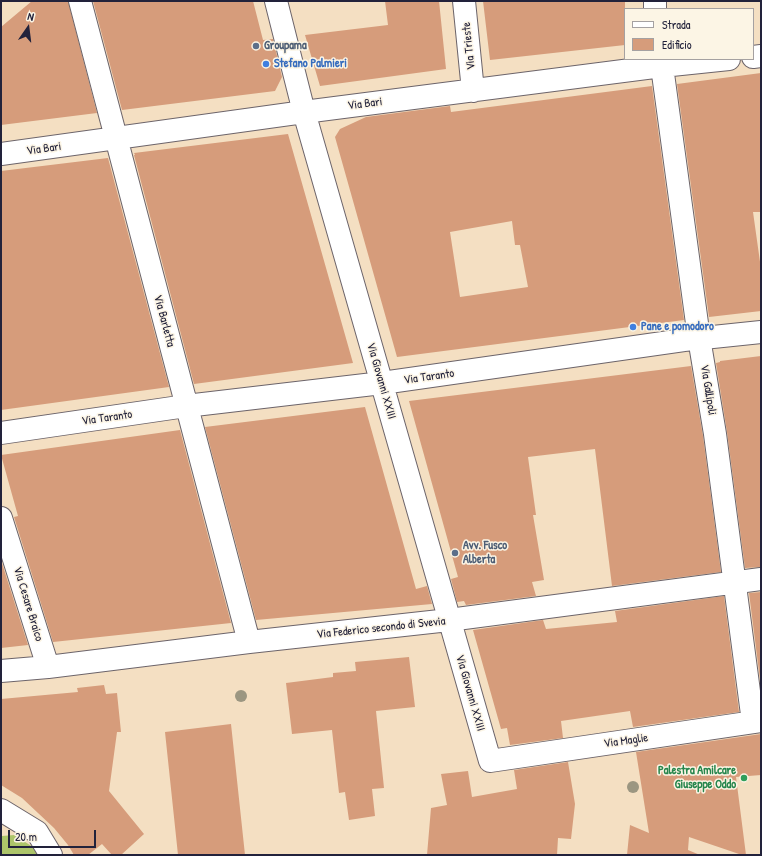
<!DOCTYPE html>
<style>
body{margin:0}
#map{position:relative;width:762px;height:856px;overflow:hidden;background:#f4dfc2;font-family:"Patrick Hand",sans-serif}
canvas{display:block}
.frame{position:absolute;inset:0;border:2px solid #22223b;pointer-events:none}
.legend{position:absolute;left:624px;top:8px;width:130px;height:52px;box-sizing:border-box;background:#fcf5e5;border:1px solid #a5a1a1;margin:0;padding:5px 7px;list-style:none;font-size:12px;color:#22223b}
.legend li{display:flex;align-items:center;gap:8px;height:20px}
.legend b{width:20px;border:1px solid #a5a1a1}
.north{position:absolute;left:8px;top:8px;width:40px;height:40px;-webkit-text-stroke:3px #fcf5e5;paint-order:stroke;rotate:14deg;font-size:11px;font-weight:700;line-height:16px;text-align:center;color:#22223b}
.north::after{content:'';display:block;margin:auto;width:14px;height:18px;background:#22223b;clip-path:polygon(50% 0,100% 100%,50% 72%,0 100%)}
.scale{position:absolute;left:8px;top:830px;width:88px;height:18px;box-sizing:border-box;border:2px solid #22223b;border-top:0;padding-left:5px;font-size:12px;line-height:14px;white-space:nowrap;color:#22223b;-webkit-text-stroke:3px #fcf5e5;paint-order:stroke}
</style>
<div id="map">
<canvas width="762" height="856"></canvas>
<div class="frame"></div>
<ul class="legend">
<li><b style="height:5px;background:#fff"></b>Strada</li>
<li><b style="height:11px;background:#d69c7b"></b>Edificio</li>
</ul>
<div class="north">N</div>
<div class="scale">20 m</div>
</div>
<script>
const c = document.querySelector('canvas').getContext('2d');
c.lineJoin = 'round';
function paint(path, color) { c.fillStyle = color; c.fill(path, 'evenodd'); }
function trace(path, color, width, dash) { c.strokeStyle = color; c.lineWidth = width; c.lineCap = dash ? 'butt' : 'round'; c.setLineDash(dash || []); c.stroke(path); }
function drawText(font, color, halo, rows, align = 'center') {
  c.font = font + ' "Patrick Hand",sans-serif'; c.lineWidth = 3; c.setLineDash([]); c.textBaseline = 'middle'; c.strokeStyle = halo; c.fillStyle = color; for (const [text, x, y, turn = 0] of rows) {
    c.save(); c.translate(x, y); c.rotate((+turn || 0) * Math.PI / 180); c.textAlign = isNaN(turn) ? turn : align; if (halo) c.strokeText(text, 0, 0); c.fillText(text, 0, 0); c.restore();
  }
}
paint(new Path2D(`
 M14 835 33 847 39 855H1V838L2 836Z`), '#adc56a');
paint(new Path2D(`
 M32 1H68L97 113 1 125V27Z
 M93 1H253L263 40 273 39 282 77 275 91 122 110Z
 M385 1H439L446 69 320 86 305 35 388 25Z
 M483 1H625V45L490 60Z
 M761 73V212H753L761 269V311L709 317 677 84Z
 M652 86 684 320 397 357 335 137 340 129 366 117 450 106 451 112ZM512 221 515 245H520L528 287 460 297 450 232Z
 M288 134 353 363 194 384 134 155H135L134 153Z
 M108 158 169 387 1 410V171Z
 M761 356V567L745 568 727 432 716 363 720 362V361Z
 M691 366 703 436 721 572 612 586 595 449 528 457 536 515H533L544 580 532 582 536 596 466 605 464 601 457 602 451 579 458 577 409 401Z
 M365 407 416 589 427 586 432 604 256 620 205 427Z
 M180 430 231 623 53 642 14 517 18 516 1 455Z
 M1 560 28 645 1 648Z
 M761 592V687L749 593Z
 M724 596 739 712 633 727 630 711 561 721 563 738 510 745 507 728 501 729 473 630 543 620 546 629 617 622 615 611Z
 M409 657 415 707 376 711 384 788 372 789 375 816 349 820 345 792 339 793 332 730 292 734 286 683 333 677V673L356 671 355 662Z
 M104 685 106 694 117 693 121 732H117L109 791 144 834 121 855H112L102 844 88 855H74L68 845 54 828 22 798 1 785V699L78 692 77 688Z
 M231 724 245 855H178L165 732Z
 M761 734V775L736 777 746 855H742L689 837 688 850 700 855H627L630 825 649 833 636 752Z
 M568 762 575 804 571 839 558 838 557 855H427L431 808 447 805 441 774 468 771 472 797 517 789 514 770Z`), '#d69c7b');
const minor = new Path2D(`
 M80 1 249 642
 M276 1 304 112 490 761 761 721
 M464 1 473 91
 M655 1V9
 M753 57 761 56
 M661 59 699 338 715 434 753 722
 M1 154 304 112 662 66 729 59
 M1 433 186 406 382 383 684 340 761 332
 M1 518 48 667
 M1 671 48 667 249 642 449 620 761 579`);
const tertiary = new Path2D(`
 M1 810 37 832 51 855`);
trace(minor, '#6c646a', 24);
trace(tertiary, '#6c646a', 24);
trace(minor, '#fff', 22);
trace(tertiary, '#fff', 22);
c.fillStyle = '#9b9681';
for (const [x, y] of [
 [241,696],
 [633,787]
]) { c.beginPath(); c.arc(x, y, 6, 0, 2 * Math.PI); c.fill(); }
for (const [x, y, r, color] of [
 [256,46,4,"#5c6f8a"],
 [266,64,4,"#3f7fe0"],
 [633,327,4,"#3f7fe0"],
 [455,553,4,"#5c6f8a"],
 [744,778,4,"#2e9e5b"]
]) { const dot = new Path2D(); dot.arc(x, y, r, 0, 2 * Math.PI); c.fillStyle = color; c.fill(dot); trace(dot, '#fcf5e5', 1.5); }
drawText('bold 12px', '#4e5e75', '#fcf5e5', [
 ["Groupama",264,46],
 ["Avv. Fusco",463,546],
 ["Alberta",463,560]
], 'left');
drawText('12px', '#22223b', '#fcf5e5', [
 ["Via Trieste",469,46,-96],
 ["Via Bari",365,104,-7],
 ["Via Bari",44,149,-8],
 ["Via Barletta",164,321,75],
 ["Via Taranto",429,377,-8],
 ["Via Giovanni XXIII",381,381,74],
 ["Via Gallipoli",708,390,81],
 ["Via Taranto",107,418,-8],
 ["Via Cesare Braico",28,604,73],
 ["Via Federico secondo di Svevia",381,628,-6],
 ["Via Giovanni XXIII",470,693,74],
 ["Via Maglie",626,741,-8]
]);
drawText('bold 12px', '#366cbe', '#fcf5e5', [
 ["Stefano Palmieri",274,64],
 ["Pane e pomodoro",641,327]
], 'left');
drawText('bold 12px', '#27864d', '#fcf5e5', [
 ["Palestra Amilcare",736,771],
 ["Giuseppe Oddo",736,785]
], 'right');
</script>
